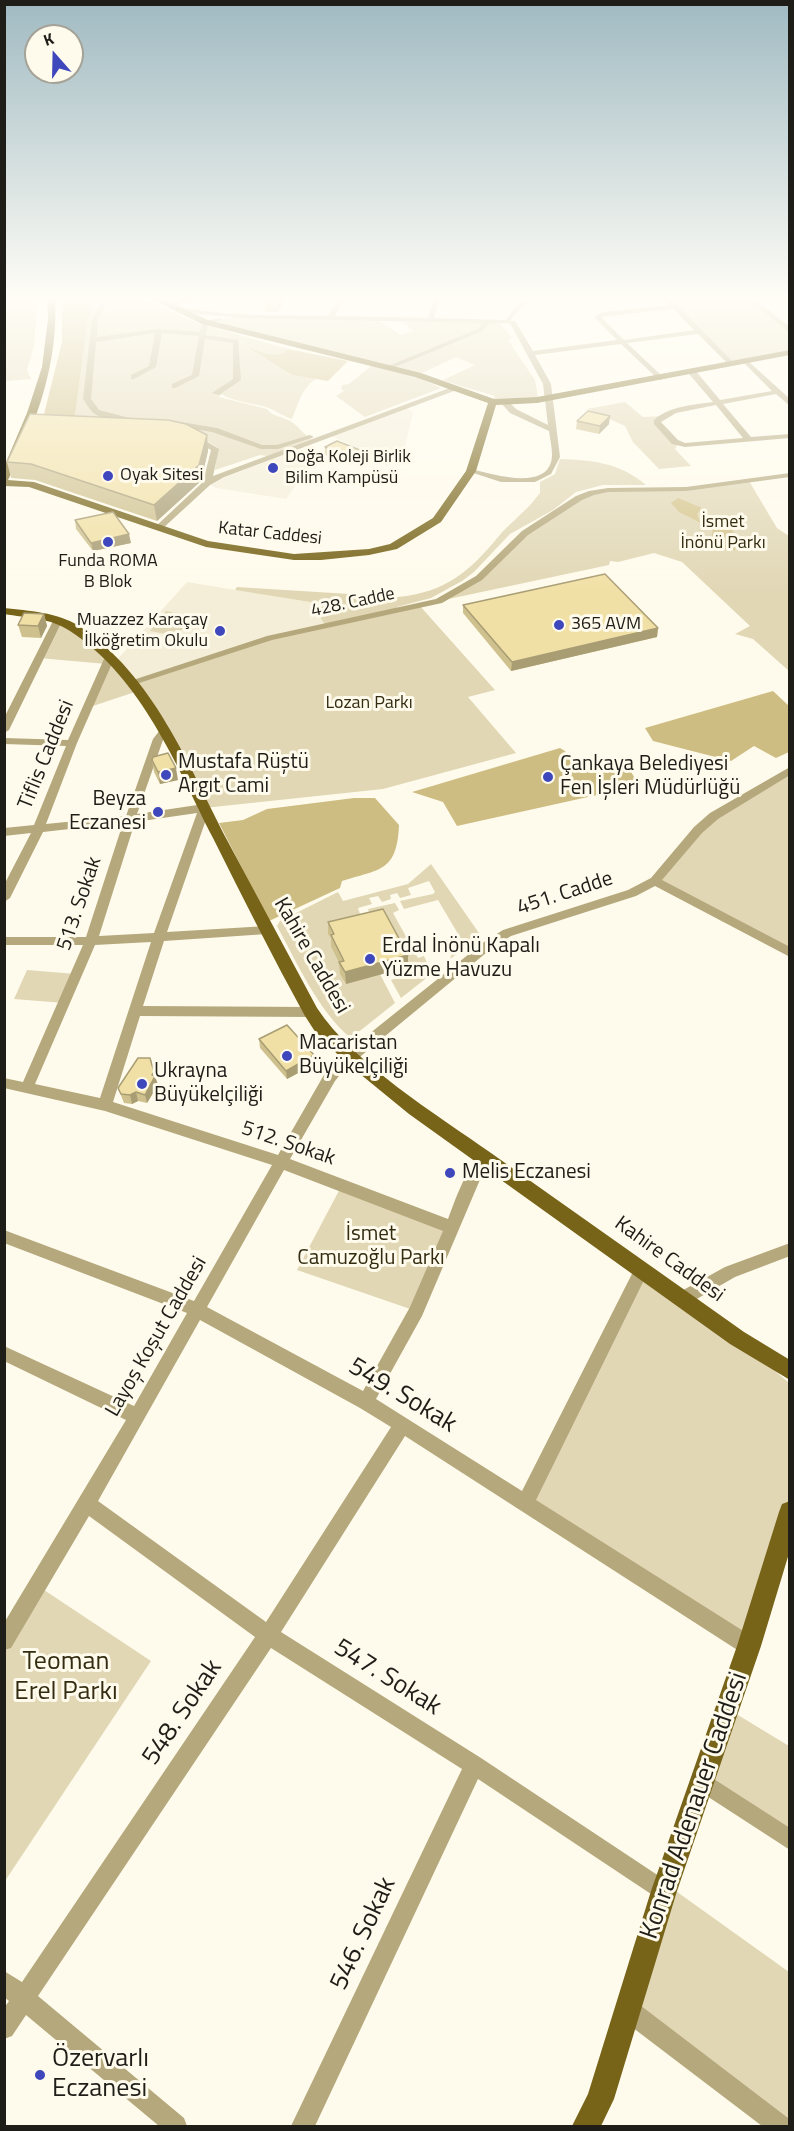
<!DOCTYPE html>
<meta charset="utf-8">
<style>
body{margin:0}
#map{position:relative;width:794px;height:2131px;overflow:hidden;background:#fffbec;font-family:"Titillium Web",sans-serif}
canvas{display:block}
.frame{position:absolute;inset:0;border:6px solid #1f1d18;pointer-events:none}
.north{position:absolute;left:24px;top:24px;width:60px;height:60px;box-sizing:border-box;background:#fffbec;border:2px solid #a5a297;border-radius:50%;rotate:340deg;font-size:16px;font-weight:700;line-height:24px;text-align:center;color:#1f1d18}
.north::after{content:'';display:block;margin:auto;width:21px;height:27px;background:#3e47bb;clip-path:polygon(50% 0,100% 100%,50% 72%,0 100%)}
</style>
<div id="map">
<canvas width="794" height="2131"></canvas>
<div class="frame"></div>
<div class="north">K</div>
</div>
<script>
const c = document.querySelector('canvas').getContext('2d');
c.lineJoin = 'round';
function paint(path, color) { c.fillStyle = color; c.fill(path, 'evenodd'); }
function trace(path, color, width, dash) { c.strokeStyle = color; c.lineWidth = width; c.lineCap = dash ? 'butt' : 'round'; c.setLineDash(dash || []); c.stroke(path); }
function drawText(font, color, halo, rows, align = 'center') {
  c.font = font + ' "Titillium Web",sans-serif'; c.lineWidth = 6; c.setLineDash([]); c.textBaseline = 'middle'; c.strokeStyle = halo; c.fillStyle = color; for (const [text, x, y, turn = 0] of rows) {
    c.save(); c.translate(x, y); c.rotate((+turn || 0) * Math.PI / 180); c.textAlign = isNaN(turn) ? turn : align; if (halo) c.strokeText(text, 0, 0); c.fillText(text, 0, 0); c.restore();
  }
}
paint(new Path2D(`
 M407 408 413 413 403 454 384 462 332 436Z
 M291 450 313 462 286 499 216 488 207 483Z
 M187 582 310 602 325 625 132 682 114 663Z`), '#f4eed8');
paint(new Path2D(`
 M5 296H38L34 346 27 370 31 379 5 381Z
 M100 296H136L192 321 288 349C276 363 254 348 241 343L292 375 316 379C302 387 298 405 292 419 283 416 273 409 266 407 252 403 234 402 221 394L219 397 267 409C273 418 285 416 293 423 300 428 304 435 312 439L268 456 260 455 215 470 218 448 196 434 74 423 88 318Z
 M664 296H747L789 331V352L731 364Z
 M242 316 373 317 401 335 414 331 401 321 430 322 431 319 482 323 480 329 492 323 500 324 512 338 508 340 535 380 538 397 493 399 495 396C478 390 460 387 443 380L475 365 456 357 418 375 205 322Z
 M371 366 413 375 441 388 365 417 336 396 344 391 341 389 342 385 349 384Z
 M625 402 643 417 663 416 658 421 678 444 675 449 691 466 659 469 633 442 625 426 587 409Z
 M560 459C593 460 620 463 646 485H603L576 492 553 510 510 534 474 572 462 581 431 598 397 607V610L420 606 495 690 468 697 516 753 383 789 204 808 138 691 87 708 106 664 39 658 58 619 76 629 133 682 270 638 325 625 310 602 235 590 237 587 398 597C446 592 469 572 498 537 508 525 521 515 531 504L540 493V482L555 474Z
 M749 481 777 528 789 536V671L753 639 735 634 750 626 682 562 654 553 618 562 610 561 609 565 439 601 468 586 517 539 579 498 600 491 670 489Z
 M166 611 192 616 177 636 150 631Z
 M789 770V953L655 881 698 830Z
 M431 864 481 936 450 959 452 953 464 944 438 900 404 909 400 901 433 894 435 892 429 881 408 888 411 895 400 898 397 893 390 895 391 899 382 902 378 896 369 898 372 904 358 908 360 914 369 912 368 909 395 903 399 910 393 913 418 958 424 956 428 965 413 969 411 966 408 967 383 921 329 934 335 946 331 947 344 973 380 974 395 1003 351 1038C320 1014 296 961 277 926L280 921 338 892 343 901 408 884Z
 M429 969 426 971 429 976 401 998 391 980Z
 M27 970 76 974 64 1003 14 999Z
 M342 1185 451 1227 416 1311 297 1270Z
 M642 1269 737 1338 789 1383V1512L749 1646 526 1502Z
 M38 1586 151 1661 5 1881V1641Z
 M728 1709 789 1746V1840L703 1782Z
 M666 1884 789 1972V2126H780L628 2010Z`), '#e1d7b5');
paint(new Path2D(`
 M62 296H100L88 318 74 423 42 422 62 342Z
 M241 343C254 349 276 362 288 349L348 361 328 381 292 375Z
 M773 691 789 706V752L776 758 754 746 731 761 653 741 645 728Z
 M560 748C571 753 574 765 585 772L628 767 636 780 606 793 457 826 443 802 412 792Z
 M354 798H375L399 825C397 872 380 869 342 881L340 888 269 921 219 823 243 820 267 809Z`), '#cebd83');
paint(new Path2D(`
 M678 498 702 508 697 514 700 522 732 530 736 536 735 550C726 551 715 549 711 539L713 529 679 512 671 503Z`), '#d4c38a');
paint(new Path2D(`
 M105 296H111L98 319 97 337 158 329 200 332 203 321 221 318V320L208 323 206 335 238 340 241 380 219 395 212 393 233 379V343L205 339 199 376 175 388H172V384L192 375 199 336 162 333 156 367 134 379H131V375L149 366 155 333 96 342 91 399 99 410 133 419C125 423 104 420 95 414 90 411 87 404 83 399L92 319Z
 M190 296H199L177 306C226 317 278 315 328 316L339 296H345L335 316 428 318 434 296H440L434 318 506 320 516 306 527 299 495 296H537L520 308 510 321H515L533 351 617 340 595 318V316L603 312 670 305 661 296H668L735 364 729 365 698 334 627 343 662 376V380H659L621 344 535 355 551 384 560 457 551 474 535 482H501L467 471 471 469C492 474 551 493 552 455 552 447 550 439 549 431L510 413 501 403 508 401 516 409 548 425 543 384 510 323 489 324 482 331 388 370 386 369V367L478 329 482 323 242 318 197 314 167 306ZM673 309 694 330 624 340 601 317Z
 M744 296H751L790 327V333Z
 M743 360H747L790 399V406L776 394 723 404 751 437 790 434V438L685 447 672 444 654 424V420C669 406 693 405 713 402L689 374V370H695L720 400 772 391 743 362ZM716 405 743 438 685 443 678 440 661 422 676 413Z
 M455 386 462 388 224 477 210 485 161 530 154 528 203 482 211 450 190 439V435H196L219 449 213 476Z
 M169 420 217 428 262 445H277L310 435 314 437 278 449H261L212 432 166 424 165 422Z
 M790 473V477L686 491 608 492 594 495 582 500 528 535 482 580 442 603 272 640 136 684 132 685 127 682 267 636 436 599 476 576 522 531 576 496 589 491 608 488 686 487Z
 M55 617 63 619 9 730 4 733V718Z
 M109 656 114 659 77 743 46 824 126 816 153 739 160 730H168L169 732 163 740 137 814 204 804 210 808 167 932 267 926 273 930 267 934 164 941 143 1006 311 1007 318 1012 311 1017 140 1016 113 1102 278 1155 325 1073 334 1062 484 942 503 930 628 890 651 878 694 827 710 813 790 767V775L718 819 702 833 662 880 790 947V957L655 886 636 896 511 936 492 948 344 1070 335 1081 290 1159 448 1219C454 1204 471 1149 491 1156L493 1160 482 1175 422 1316 376 1399 522 1491 637 1264 642 1262 647 1264 650 1269 647 1274 536 1500 756 1639 758 1646 756 1653 749 1655 742 1653 405 1436 281 1632 481 1758 671 1884 675 1891 671 1898 664 1902 657 1898 478 1779 315 2126H291L462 1769 271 1648 38 1996 184 2118 187 2126H159L26 2015 12 2036 4 2039V2008L9 2001 4 1997V1971L22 1982 255 1637 89 1516 11 1648 4 1650V1623L126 1420 4 1361V1346L134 1406 187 1313 4 1243V1230L194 1301 272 1165 105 1111 4 1088V1078L23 1082 83 945H4V937H86L123 823 43 832 10 898 4 902V885L31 833 4 836V828L34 825 66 746 4 744V738L68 740 104 659ZM197 813 154 933 99 936 135 822ZM151 942 100 1098 35 1084 95 945ZM284 1170 443 1231 410 1307 363 1391 207 1307ZM200 1320 360 1408 391 1427 266 1622 98 1501Z
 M790 1243V1256L735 1277 688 1304 682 1306 676 1304 674 1299 676 1294 725 1267Z
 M703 1772 790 1828V1850L696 1789 693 1782 696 1775Z
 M628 1999 636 2002 788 2118 790 2126H762L620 2018 617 2010 620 2002Z`), '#b5a87c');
paint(new Path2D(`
 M47 296H55C59 361 37 423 8 480L34 482 208 541 294 554 369 549 390 544 433 518 466 471 488 403 415 377 202 324 145 296H156L208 320 421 373 494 399 537 397 790 350V355L537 403 496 405 476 471 441 522 397 549 369 555 321 560H294L206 547 29 487 4 486V467L27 413 42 367 48 319Z
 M4 608C29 611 57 612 79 626 153 675 188 764 227 840 257 896 287 952 317 1008 353 1063 437 1115 491 1153 575 1213 660 1272 744 1332L790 1360V1380L730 1344 409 1114 343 1060 314 1030 305 1016C273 958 243 898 213 838 176 765 142 678 70 631 51 618 27 618 4 614Z
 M790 1501V1550L761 1646 677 1891 614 2099 601 2126H572L588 2094 651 1891 737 1646 779 1512 782 1504Z`), '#776419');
paint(new Path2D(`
 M264 296H282V303L278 312H265Z
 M577 421 609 424 599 434 576 429Z
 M207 435 208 451 201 481 157 521 35 480 11 478 7 462Z
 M325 447 362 459 350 465 325 455Z
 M75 520 131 543 93 551 76 529Z
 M463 605 658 628 657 637 511 671 463 613Z
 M44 614 47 626 41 638 22 637 18 625Z
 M152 760 178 780 160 784 154 772Z
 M328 922 408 955V967L346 984 340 974 339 963 331 947V938L328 934Z
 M259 1039 314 1055 315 1064 287 1079 260 1048Z
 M158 1085 147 1103 138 1101 132 1104 124 1103 118 1088Z`), '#cfc18e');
paint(new Path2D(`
 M278 296H282V303L278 312Z
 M610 416 609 424 599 434 600 426Z
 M207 435 208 451 201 481 157 521 154 505Z
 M362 451V459L350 465V457Z
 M129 534 131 543 93 551 91 543Z
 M44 614 47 626 41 638 38 626Z
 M658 628 657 637 511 671 512 662Z
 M176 768 178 780 160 784 158 772Z
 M408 955V967L346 984 345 972Z
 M314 1055 315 1064 287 1079 286 1071Z
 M154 1072 158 1085 147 1103 145 1095Z
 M136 1092 138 1101 132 1104 130 1095Z`), '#a99d74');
const building = new Path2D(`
 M264 296H278L277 298 264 297Z
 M588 411 610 416 600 426 577 421Z
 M30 414 168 420 186 424 207 435 199 465 154 505 31 464 7 462Z
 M337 441 362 451 350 457 325 447Z
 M113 512 129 534 91 543 75 520Z
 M605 574 658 628 512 662 463 605Z
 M24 613 44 614 38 626 18 625Z
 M168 753 176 768 158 772 152 760 153 757Z
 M383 909 408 955 345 972 339 962 344 961 331 935 334 934 328 922Z
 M287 1025 314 1055 286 1071 259 1039Z
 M138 1058H150L154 1072 152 1075 155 1076 145 1095 136 1092 130 1095 121 1094 118 1088Z`);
paint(building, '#f1e0a5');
trace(building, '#a99d74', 1.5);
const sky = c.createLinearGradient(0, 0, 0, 595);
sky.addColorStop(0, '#a0bac2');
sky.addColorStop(0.5, '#fffdf6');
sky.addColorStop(1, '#fffdf600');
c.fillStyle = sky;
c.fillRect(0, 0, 794, 595);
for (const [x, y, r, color] of [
 [273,468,6,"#3e47bb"],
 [108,476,6,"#3e47bb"],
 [108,542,6,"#3e47bb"],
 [559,625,6,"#3e47bb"],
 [220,631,6,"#3e47bb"],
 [166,775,6,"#3e47bb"],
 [548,777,6,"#3e47bb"],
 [158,812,6,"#3e47bb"],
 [370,959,6,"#3e47bb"],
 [287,1056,6,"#3e47bb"],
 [142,1084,6,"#3e47bb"],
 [450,1173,6,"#3e47bb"],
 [40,2075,6,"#3e47bb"]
]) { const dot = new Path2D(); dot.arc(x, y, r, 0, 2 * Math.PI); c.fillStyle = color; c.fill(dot); trace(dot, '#fffbec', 2); }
drawText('18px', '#1f1d18', '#fffbec', [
 ["Doğa Koleji Birlik",285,458],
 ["Bilim Kampüsü",285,479],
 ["Oyak Sitesi",120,476],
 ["Funda ROMA",108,562,"center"],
 ["B Blok",108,583,"center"],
 ["Muazzez Karaçay",208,621,"right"],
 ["İlköğretim Okulu",208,642,"right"],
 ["365 AVM",571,625]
], 'left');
drawText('18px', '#332c11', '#fffbec', [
 ["İsmet",723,523],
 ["İnönü Parkı",723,544],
 ["Lozan Parkı",369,704]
]);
drawText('18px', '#1f1d18', '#fffbec', [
 ["Katar Caddesi",270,534,6],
 ["428. Cadde",353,603,-12]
]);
drawText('21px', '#1f1d18', '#fffbec', [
 ["Tiflis Caddesi",47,755,-68],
 ["451. Cadde",565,894,-18],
 ["513. Sokak",80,904,-71],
 ["Kahire Caddesi",311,956,60],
 ["512. Sokak",288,1144,19],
 ["Kahire Caddesi",669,1260,36],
 ["Layoş Koşut Caddesi",157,1337,-60]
]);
drawText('21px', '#1f1d18', '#fffbec', [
 ["Mustafa Rüştü",178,763],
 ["Argıt Cami",178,787],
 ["Çankaya Belediyesi",560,765],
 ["Fen İşleri Müdürlüğü",560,789],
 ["Beyza",146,800,"right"],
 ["Eczanesi",146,824,"right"],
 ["Erdal İnönü Kapalı",382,947],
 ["Yüzme Havuzu",382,971],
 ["Macaristan",299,1044],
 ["Büyükelçiliği",299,1068],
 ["Ukrayna",154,1072],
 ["Büyükelçiliği",154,1096],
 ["Melis Eczanesi",462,1173]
], 'left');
drawText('21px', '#332c11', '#fffbec', [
 ["İsmet",371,1235],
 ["Camuzoğlu Parkı",371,1259]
]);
drawText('26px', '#1f1d18', '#fffbec', [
 ["549. Sokak",402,1396,31],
 ["547. Sokak",387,1678,32],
 ["548. Sokak",183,1713,-56],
 ["Konrad Adenauer Caddesi",695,1806,-71],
 ["546. Sokak",364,1934,-65]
]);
drawText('26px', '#332c11', '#fffbec', [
 ["Teoman",66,1663],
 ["Erel Parkı",66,1693]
]);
drawText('26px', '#1f1d18', '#fffbec', [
 ["Özervarlı",52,2060],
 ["Eczanesi",52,2090]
], 'left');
</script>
